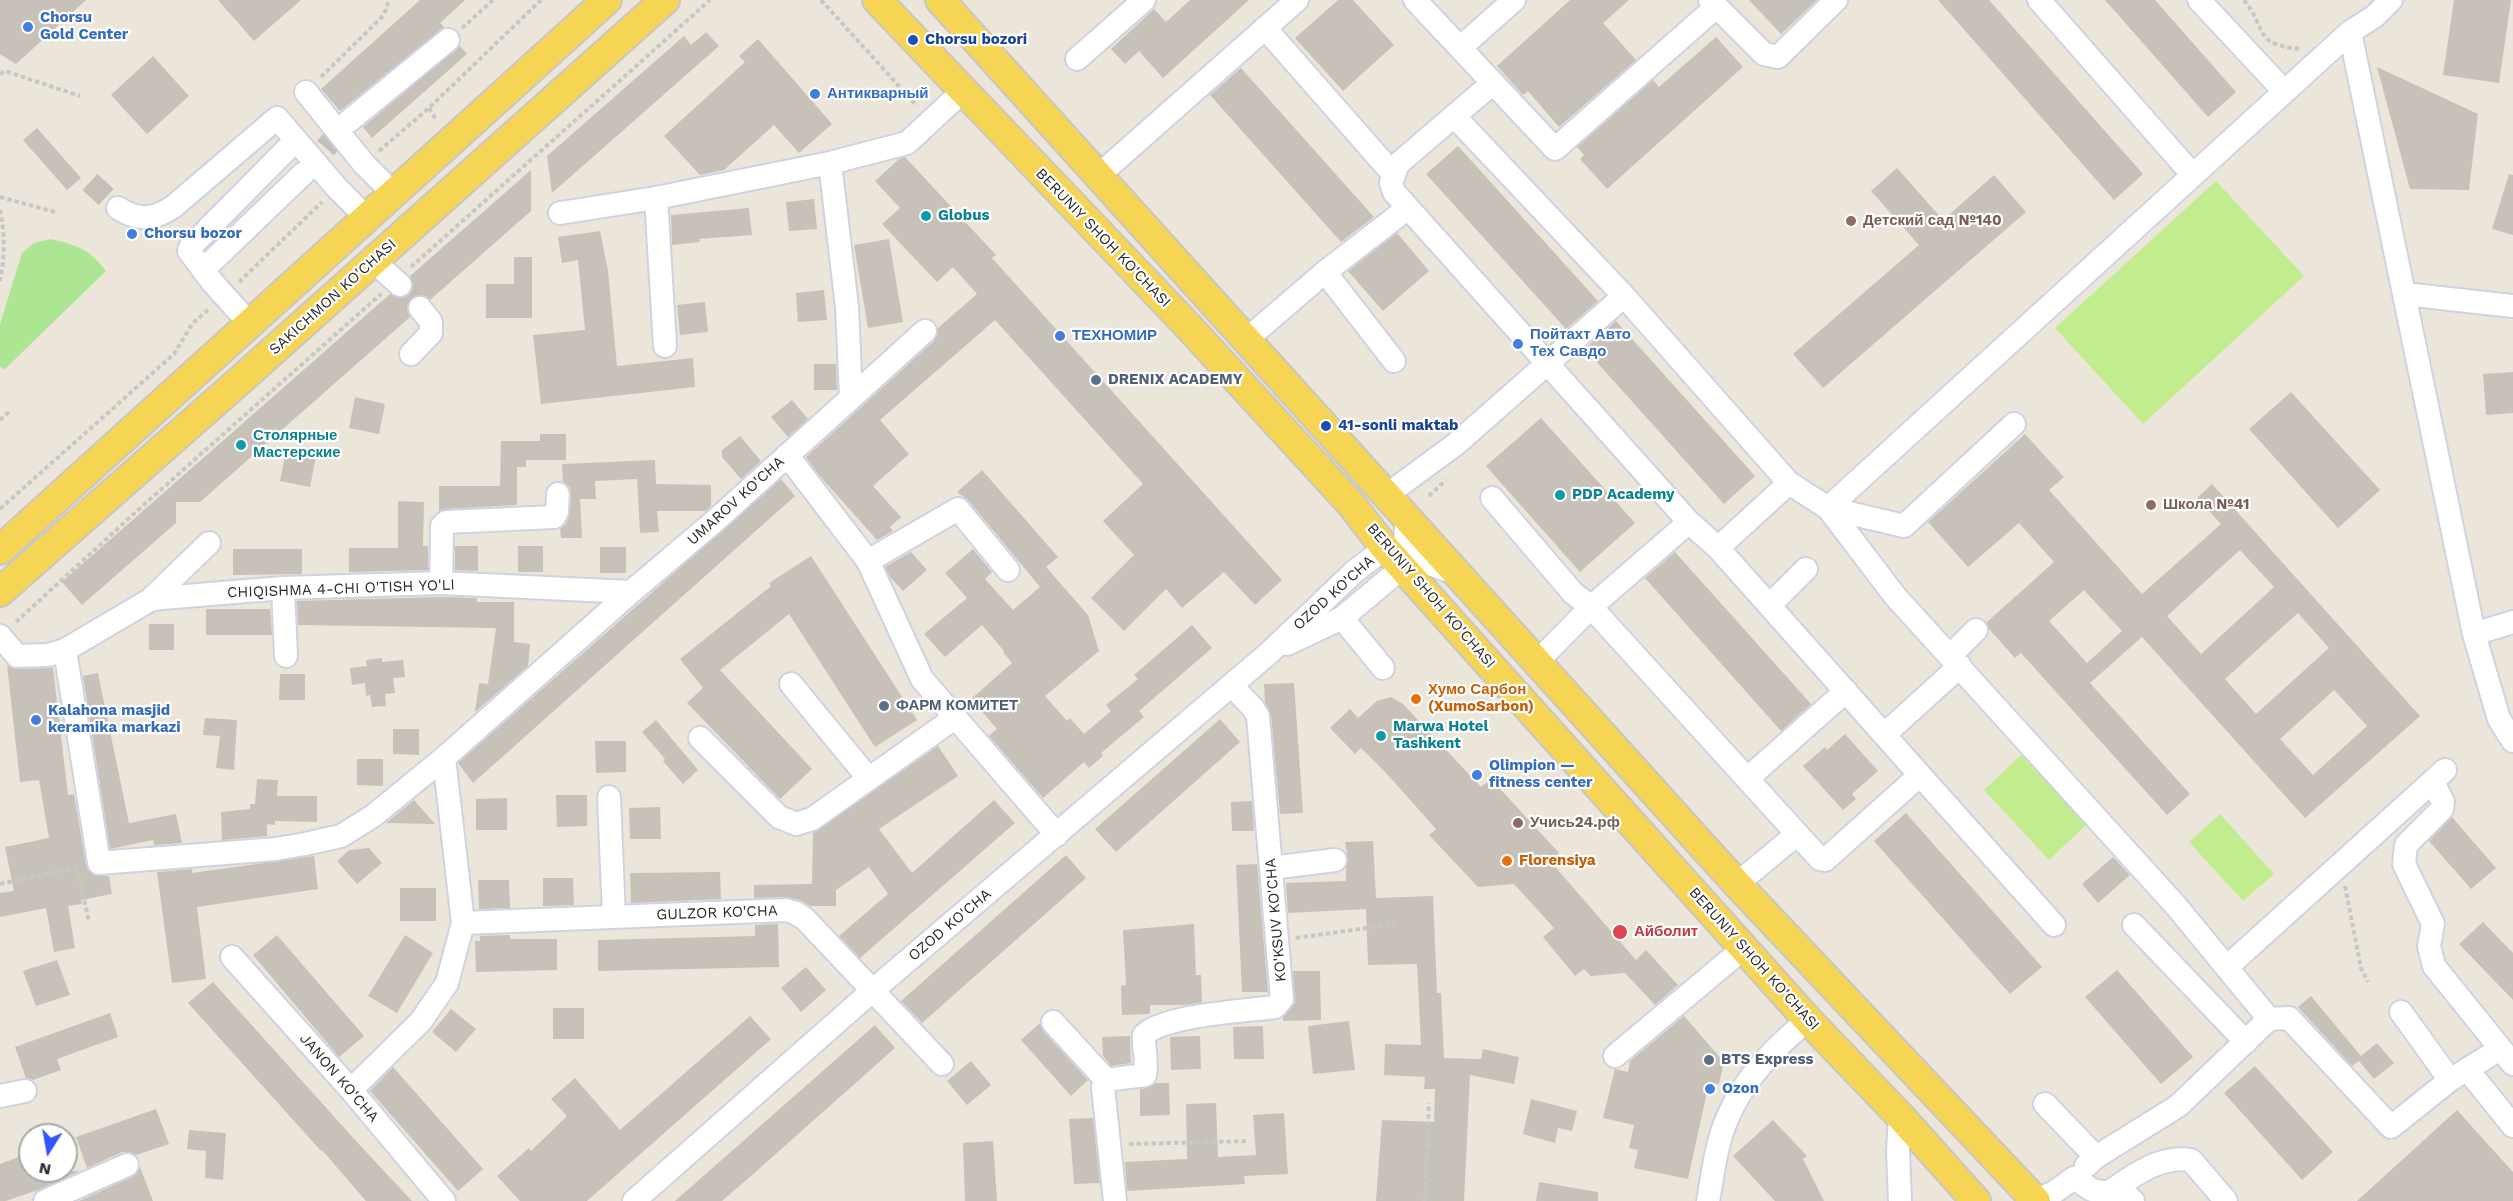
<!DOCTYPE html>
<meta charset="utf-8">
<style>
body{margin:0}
#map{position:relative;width:2513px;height:1201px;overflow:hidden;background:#ece5da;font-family:"Work Sans",sans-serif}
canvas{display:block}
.north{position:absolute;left:18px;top:1123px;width:60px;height:60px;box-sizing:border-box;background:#fff;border:2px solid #a9a9a9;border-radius:50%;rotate:191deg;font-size:16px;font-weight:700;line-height:24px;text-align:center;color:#292929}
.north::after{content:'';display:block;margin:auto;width:21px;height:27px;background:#3454ff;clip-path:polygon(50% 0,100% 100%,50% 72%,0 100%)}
</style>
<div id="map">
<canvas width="2513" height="1201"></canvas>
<div class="north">N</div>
</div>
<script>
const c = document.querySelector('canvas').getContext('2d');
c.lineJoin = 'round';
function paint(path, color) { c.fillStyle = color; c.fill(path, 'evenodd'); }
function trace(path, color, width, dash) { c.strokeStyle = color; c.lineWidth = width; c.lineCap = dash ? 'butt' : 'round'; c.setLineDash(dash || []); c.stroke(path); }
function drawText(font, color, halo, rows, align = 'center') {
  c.font = font + ' "Work Sans",sans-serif'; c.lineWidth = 4.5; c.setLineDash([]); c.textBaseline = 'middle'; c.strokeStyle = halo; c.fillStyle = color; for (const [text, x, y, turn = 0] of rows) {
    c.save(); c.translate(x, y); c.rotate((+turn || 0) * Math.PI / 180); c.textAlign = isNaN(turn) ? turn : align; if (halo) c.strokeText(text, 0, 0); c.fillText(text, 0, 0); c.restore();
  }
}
paint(new Path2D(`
 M51 239C79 246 88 248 106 271L4 370 0 366V324L22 253 34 243Z`), '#ade693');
paint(new Path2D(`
 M2216 181 2304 276 2143 424 2055 328Z
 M2021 755 2087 824 2049 860 1984 790Z
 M2220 814 2274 874 2243 901 2189 842Z`), '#c2ed8e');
paint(new Path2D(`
 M0 0H86L16 64 0 54Z
 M218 0H301L254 41Z
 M420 0H465L440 23 444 27 340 111 321 89Z
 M1190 0H1249L1163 78 1139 51 1125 64 1111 49 1154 9 1166 22Z
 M1338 0H1353L1394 45 1343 91 1295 38Z
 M1570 0H1629L1603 23 1636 60 1559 127 1528 91 1523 95 1497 66Z
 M1749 0H1817L1781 34Z
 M1938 0H1989L2143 174 2114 200Z
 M2105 0H2155L2236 92 2208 117Z
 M2454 0H2511L2499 83 2443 75Z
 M706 32 719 46 552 193 547 156 684 36 691 45Z
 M1716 37 1743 67 1607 189 1580 159 1584 155 1577 147 1653 80 1659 87Z
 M758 39 832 124 799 153 774 125 724 170 700 175 664 136 745 62 739 56Z
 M460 46 467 54 372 138 363 127Z
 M153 56 189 96 147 134 111 95Z
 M2377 67 2478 114 2469 190 2410 189Z
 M1241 68 1374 217 1341 242 1210 95Z
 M37 128 81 178 67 190 23 140Z
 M1458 146 1598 301 1566 329 1426 174Z
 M905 157 996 255 992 258 1282 580 1255 605 1224 572 1182 608 1166 589 1124 631 1091 598 1134 555 1103 521 1143 484 995 320 880 420 909 454 873 486 901 517 890 527 893 531 877 540 818 474 806 457 934 341 938 328 977 294 953 267 937 282 882 224 900 208 875 181 899 159Z
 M1897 168 1943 220 1994 175 2026 212 1823 388 1793 354 1919 245 1871 191Z
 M531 170V211L430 300 419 295 411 298 407 309 410 317 200 502H176V523L82 605 62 582 390 294 398 298 410 294 413 287 410 276Z
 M2509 174 2513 175V235L2492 229Z
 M814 199 817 229 789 231 786 202Z
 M749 208 752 235 699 239 700 242 672 245 671 215Z
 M600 231 608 271 617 366 693 358 695 387 541 404 533 335 585 330 578 260 562 263 558 237Z
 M1397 233 1429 271 1383 311 1348 271Z
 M889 239 903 322 868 328 854 245Z
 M514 257H532V318H486V284H514Z
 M824 290 827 320 798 322 796 293Z
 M705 302 708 332 680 335 677 305Z
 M1616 321 1755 476 1724 504 1585 349Z
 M814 364H836L837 390H814Z
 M2513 372V413L2486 415 2483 374Z
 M2291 392 2380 490 2338 528 2249 429Z
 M355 397 385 404 379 434 349 428Z
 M792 400 808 419 788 437 771 417Z
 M1541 418 1635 523 1580 572 1486 466Z
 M540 434H566V460H526V467H517V505L445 509 439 511V486H500L501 441H540Z
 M2025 434 2064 477 2049 490 2142 594 2221 524 2197 498 2212 484 2420 716 2305 818 2142 637 2090 683 2190 794 2167 815 2021 653 2015 658 1989 629 1987 622 2054 562 2019 523 1968 567 1928 522ZM2240 550 2274 587 2201 654 2167 616ZM2084 590 2122 631 2087 663 2049 621ZM2298 613 2329 648 2256 714 2225 679ZM2334 690 2367 726 2313 775 2280 739Z
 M740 436 761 461 741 479 722 457V450Z
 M286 450 316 456 310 487 280 481Z
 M655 460 656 484 711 485V506L706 511H657L659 532 640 533 637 479 595 481 596 499H580L582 538H561L560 529 566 524 570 513 571 495 570 487 563 482 562 464Z
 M982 470 1058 557 1046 567 1088 615 1099 651 1045 696 1067 721 1070 718 1084 734 1111 711 1106 705 1138 679 1134 675 1192 625 1212 648 1139 711 1144 717 1101 753 1103 756 1089 768 1084 762 1043 798 989 736 997 729 971 699 1012 663 1003 652 1004 651 982 625 945 657 924 634 967 598 945 573 973 549 992 572 985 579 1013 610 1040 587 968 500 957 492Z
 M781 479 795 496 473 783 458 763Z
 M398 501 424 502 423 546H428V570L349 572V548H398Z
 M455 546H478V571L455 570Z
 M518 546H543V572H518Z
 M600 547H626V573H600Z
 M233 549H302V574L233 575Z
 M911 552 927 570 903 591 890 577 885 567Z
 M1675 552 1811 704 1781 731 1645 578Z
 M811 556 917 720 875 747 789 614 720 670 812 769 780 799 687 703 703 688 680 659 771 586 769 583Z
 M441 597 477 598V602H514V642L530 644 528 666 475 712 479 683 488 684 496 628 298 625 297 601Z
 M206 609H270L272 635H206Z
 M149 624H174V650H149Z
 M382 658V662L403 660 405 677 393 678 395 693 385 694 386 706 372 707 370 695 366 696 365 683 352 685 350 668 367 666 366 660Z
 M7 665 17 669 53 668 68 795 74 794 86 865 93 875 109 876 112 894 81 900 82 904 68 906 75 948 54 952 46 908 0 917V893L14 891 5 847 49 838 39 780 20 782Z
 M98 673 129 823 176 814 182 843 154 845 153 840 110 849 83 676Z
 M280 674H305V700H279Z
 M1294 683 1303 813 1280 814 1271 715 1265 702 1264 684Z
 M1391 697 1403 704 1481 787 1491 779 1559 853 1550 861 1636 960 1646 950 1678 985 1655 1005 1625 973 1591 976 1584 969 1575 976 1543 937 1554 928 1514 884 1478 887 1429 835 1436 829 1387 774 1361 748 1355 754 1330 728 1350 709 1358 718 1377 701Z
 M205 718 237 720 234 770 216 768 220 736 203 735Z
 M1220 719 1240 742 1116 852 1095 829Z
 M656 720 698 770 683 784 663 761 665 759 642 732Z
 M393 729H419V755L393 754Z
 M1845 734 1878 771 1852 794 1856 799 1843 810 1803 766 1825 747 1827 750Z
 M595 741H626V772L596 773Z
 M938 746 958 776 879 829 912 873 994 800 1015 823 860 958 839 936 888 894 869 867 836 890V906H810L800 900 786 897 754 898V885L812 884 813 833Z
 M357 759H383V786L357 785Z
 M257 779 278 780 277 796H317V822L275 821V825L267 824V836L222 840 221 812 250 809V804H255Z
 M556 795H587V826L557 827Z
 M507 798V830H476V799Z
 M414 800 435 824 386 823Z
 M1252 801 1254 831H1232L1231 802Z
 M660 807 661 839H630L629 808Z
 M1906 813 2042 967 2010 994 1874 841Z
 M2452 817 2496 868 2471 889 2429 841Z
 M1373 841 1376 898 1433 896 1437 993H1441L1444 1058 1481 1059 1483 1049 1519 1057 1514 1084 1470 1075 1464 1201H1376L1382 1120 1434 1122 1435 1089H1424L1425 1077 1384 1075 1385 1044 1421 1045 1417 964 1368 965 1366 909 1288 913 1286 883 1346 881V868L1348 859 1345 842Z
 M369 848 382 863 357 884 337 861 349 850Z
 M1066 855 1086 878 922 1023 901 1001Z
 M314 856 318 889 197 907 206 979 172 983 157 872 192 869V873Z
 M2113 857 2130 875 2098 903 2082 884Z
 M1257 864 1268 992H1242L1236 865Z
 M720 872 721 899 631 903 630 873Z
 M543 878H573L574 905 543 906Z
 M478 880H509L510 908 479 909Z
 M400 888H436V921H400Z
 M2483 922 2513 953V1000L2459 944Z
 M778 924 779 967 598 971V940L755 936V925Z
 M1194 924 1196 975H1201L1202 1002 1186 1005H1150V1014L1122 1015 1121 986 1126 985 1123 930Z
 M277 935 364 1036 339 1057 253 955Z
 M405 935 433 953 397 1013 368 996Z
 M510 935V939H557V970L476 972 475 941H480V936Z
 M57 960 70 995 36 1006 23 971Z
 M806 967 826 990 801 1012 781 988Z
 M2117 970 2193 1057 2161 1084 2085 997Z
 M1293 971H1320L1321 1020 1283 1021V1017L1295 1003Z
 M213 982 356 1141 412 1201H366L322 1150 321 1151 188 1003Z
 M2311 996 2361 1056 2377 1043 2394 1063 2374 1079 2359 1061 2352 1066 2298 1007Z
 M553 1008H584V1039H553Z
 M451 1009 476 1029 456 1052 432 1032Z
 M110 1013 118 1037 57 1059 61 1070 33 1080 26 1078 15 1047Z
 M750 1016 771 1039 587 1201H520L497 1176 529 1148 531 1151 567 1116 551 1099 575 1078 620 1130Z
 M1684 1016 1724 1062 1719 1084 1709 1083 1688 1179 1634 1168 1638 1150 1629 1148 1634 1125 1603 1118 1615 1069 1628 1072 1630 1061Z
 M1349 1021 1355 1070 1313 1074 1308 1026Z
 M1040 1023 1043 1031 1088 1080 1071 1096 1021 1040Z
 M875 1025 895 1048 752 1175 722 1201H675Z
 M1263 1026 1264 1059H1234L1233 1027Z
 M1130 1036 1131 1063 1111 1066 1103 1056 1102 1037Z
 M1200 1036 1201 1069 1171 1070 1170 1037Z
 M971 1061 991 1085 967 1105 947 1081Z
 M2255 1066 2333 1152 2302 1180 2224 1093Z
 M393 1067 483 1169 458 1191 370 1091Z
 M1155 1083H1169L1170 1115 1140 1116V1089L1147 1088Z
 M1531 1099 1577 1111 1572 1131 1558 1128 1555 1143 1523 1134Z
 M1216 1103 1218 1157 1256 1155 1253 1115 1284 1113 1288 1174 1244 1176 1245 1184 1127 1191 1125 1162 1187 1159 1186 1104Z
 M156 1109 169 1144 136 1155 129 1152H122L87 1168 76 1137Z
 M2457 1110 2513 1172V1201H2357Z
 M1093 1118 1100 1183 1074 1184 1069 1119Z
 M1773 1120 1807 1156 1803 1159 1824 1201H1775L1733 1156Z
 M189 1130 226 1133 223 1180 205 1178 206 1151 187 1149Z
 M993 1141 997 1201H965L963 1143Z
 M30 1153V1171H80L38 1190 6 1201H0V1164Z
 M140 1167 153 1201H79L132 1177Z
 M1539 1182 1598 1192V1201H1536Z`), '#c7c1b9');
trace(new Path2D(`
 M304 173 349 121
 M90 182 118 208
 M400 285 420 308`), '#c5bfb7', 22, [22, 11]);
const minor = new Path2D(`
 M1415 0 1493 83 1454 116 1624 296 1789 483
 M1710 0 1764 54 1778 57 1836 0
 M2039 0 2192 174
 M2199 0 2284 91
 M2391 0 2375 16 2350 32 2474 634 2499 719 2513 741
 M1265 28 1394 175
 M1460 48 1514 0
 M1077 59 1144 0
 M1493 83 1555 149 1716 7
 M306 92 364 164 394 194
 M1454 116 1398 164 1391 183 1394 192 1689 522 1718 548 1920 775 1825 860 1820 859 1591 607 1689 522
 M349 121 448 40
 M830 163 847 307 851 396
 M1099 175 1297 0
 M656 198 665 346
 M118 208C138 221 153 220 173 207L277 118 337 188 368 219
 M560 213 656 198 830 163 907 143 962 92
 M373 261 400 285
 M204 269 304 173
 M1325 272 1394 361
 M2405 294 2513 306
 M250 324 213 283 189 251 191 246 296 140
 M1247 339 1325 272 1408 208
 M411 354 431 333V322L420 308
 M2014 424 1904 526 1828 508 1895 596 2177 907 2269 1019
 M787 455 868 561 958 509 1008 570
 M1388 494 1456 444 1624 296
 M1492 498 1573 593 1591 607 1537 662
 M1718 548 1789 483 1828 508 2350 32
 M868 561 922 679 1057 835
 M441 583 442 533V526L446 522 554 517 557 512 558 494
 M283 588 286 656
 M150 600 209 543
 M1770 605 1806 569
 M1342 618 1383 668
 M2474 634 2513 622
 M0 636 17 656 48 655 65 650 150 600 162 598 283 588 441 583 631 592
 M1287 644 1342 618 1403 567 1407 516
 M65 650 99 863 276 849 305 844 341 836 373 816 444 758 631 592 716 520 925 331
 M1950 656 1976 630
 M791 684 869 779
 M1885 734 1960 666
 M700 738 779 817 796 824 812 819 956 717
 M1920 775 2054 925
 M1747 779 1846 691
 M2433 782 2443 802 2442 809 2406 845 2404 864 2433 924 2429 946 2434 966 2513 1064
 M609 797 614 917
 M1271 868 1335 860
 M1737 884 1797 834
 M463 923 786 910 796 913 805 919 942 1064
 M2134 925 2246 1042
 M232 957 351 1090 444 1201
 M2227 967 2445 770
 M2401 1012 2450 1080
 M1053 1022 1106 1080
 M1615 1056 1744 948
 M2467 1069 2513 1126
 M351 1090 421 1021 447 983 463 923 444 758
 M0 1096 25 1091
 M2045 1104 2096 1157 2086 1166
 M2096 1157 2178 1106 2269 1019 2289 1018 2391 1127 2450 1080 2500 1049
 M2108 1193C2133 1176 2159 1155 2191 1160L2226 1201
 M2036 1200 2053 1193 2074 1178 2092 1190 2128 1196 2133 1201
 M45 1201 127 1165
 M634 1201 872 991 1269 653 1354 572 1385 548 1457 574
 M1115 1201 1103 1087 1106 1080 1145 1075C1148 1062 1143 1048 1144 1035 1164 1015 1245 1011 1275 1007L1282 999 1258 716 1253 708 1231 685
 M1708 1201C1713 1174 1716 1144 1727 1119 1744 1078 1775 1047 1808 1020
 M1900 1201 1898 1152 1900 1116`);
const major = new Path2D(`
 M877 0 1188 326 1351 504 1385 548 1808 1020 1900 1116 1976 1201
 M940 0 1737 884 2036 1201
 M0 550 607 0
 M0 592 237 383 665 0`);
trace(minor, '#cfd2e3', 26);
trace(major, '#c7c7c7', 32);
trace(new Path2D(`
 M821 0 917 106
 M2244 0C2268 30 2252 44 2300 49
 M462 28 493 0
 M0 74 5 71 80 96
 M321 77 384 15 389 0
 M429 108 437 121
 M379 151 429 108 541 0
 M0 197 55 212
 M0 210C5 233 5 258 0 281
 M411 267 710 0
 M239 282 322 202
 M0 420 11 410
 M1429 496 1446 480
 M0 509 174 354 192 324 209 309
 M16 622 138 510 381 294
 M78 871 89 922
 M0 884 80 867
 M2345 886 2361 968 2368 982
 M1296 938 1395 924
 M1129 1144 1248 1141
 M1425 1201 1429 1103`), '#c7c7c7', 4, [4.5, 3]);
trace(minor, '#fff', 22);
trace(major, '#f7d554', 28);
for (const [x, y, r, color] of [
 [28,27,6,"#3f7fe0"],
 [913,40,6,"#1a4fb4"],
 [815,94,6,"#3f7fe0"],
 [926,216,6,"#0f9aa8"],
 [1851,221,6,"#8d6e63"],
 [132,234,6,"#3f7fe0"],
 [1060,336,6,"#3f7fe0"],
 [1518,344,6,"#3f7fe0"],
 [1096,380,6,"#5c6f8a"],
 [1326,426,6,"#1a4fb4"],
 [241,445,6,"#0f9aa8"],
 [1560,495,6,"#0f9aa8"],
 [2151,505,6,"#8d6e63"],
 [1416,699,6,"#e8710a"],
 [884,706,6,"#5c6f8a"],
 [36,720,6,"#3f7fe0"],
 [1381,736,6,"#0f9aa8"],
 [1477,775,6,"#3f7fe0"],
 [1518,823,6,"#8d6e63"],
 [1507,861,6,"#e8710a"],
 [1620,932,8,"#e0444e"],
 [1709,1060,6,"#5c6f8a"],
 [1710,1089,6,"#3f7fe0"]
]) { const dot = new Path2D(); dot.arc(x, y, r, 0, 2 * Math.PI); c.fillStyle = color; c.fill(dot); trace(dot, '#fff', 2); }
drawText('bold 15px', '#366cbe', '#fff', [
 ["Chorsu",40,18],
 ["Gold Center",40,35],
 ["Антикварный",827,94],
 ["Chorsu bozor",144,234],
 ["Пойтахт Авто",1530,335],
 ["Тех Савдо",1530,352],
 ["ТЕХНОМИР",1072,336],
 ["Kalahona masjid",48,711],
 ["keramika markazi",48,728],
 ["Olimpion —",1489,766],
 ["fitness center",1489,783],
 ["Ozon",1722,1089]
], 'left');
drawText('bold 15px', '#164399', '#fff', [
 ["Chorsu bozori",925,40],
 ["41-sonli maktab",1338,426]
], 'left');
drawText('bold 15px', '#0d838f', '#fff', [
 ["Globus",938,216],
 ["Столярные",253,436],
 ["Мастерские",253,453],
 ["PDP Academy",1572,495],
 ["Marwa Hotel",1393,727],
 ["Tashkent",1393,744]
], 'left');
drawText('bold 15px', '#785e54', '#fff', [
 ["Детский сад №140",1863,221],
 ["Школа №41",2163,505],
 ["Учись24.рф",1530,823]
], 'left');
drawText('15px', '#292929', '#fff', [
 ["BERUNIY SHOH KO'CHASI",1103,238,46],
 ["SAKICHMON KO'CHASI",333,297,-42],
 ["UMAROV KO'CHA",736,501,-42],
 ["CHIQISHMA 4-CHI O'TISH YO'LI",341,589,-2],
 ["OZOD KO'CHA",1334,593,-42],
 ["BERUNIY SHOH KO'CHASI",1431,596,49],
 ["GULZOR KO'CHA",717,913,-2],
 ["KO'KSUV KO'CHA",1276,920,-95],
 ["OZOD KO'CHA",950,925,-40],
 ["BERUNIY SHOH KO'CHASI",1754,959,48],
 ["JANON KO'CHA",339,1078,49]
]);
drawText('bold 15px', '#4e5e75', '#fff', [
 ["DRENIX ACADEMY",1108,380],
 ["ФАРМ КОМИТЕТ",896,706],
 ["BTS Express",1721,1060]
], 'left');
drawText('bold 15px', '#c56008', '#fff', [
 ["Хумо Сарбон",1428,690],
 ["(XumoSarbon)",1428,707],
 ["Florensiya",1519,861]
], 'left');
drawText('bold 15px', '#be3a42', '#fff', [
 ["Айболит",1634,932]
], 'left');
</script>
